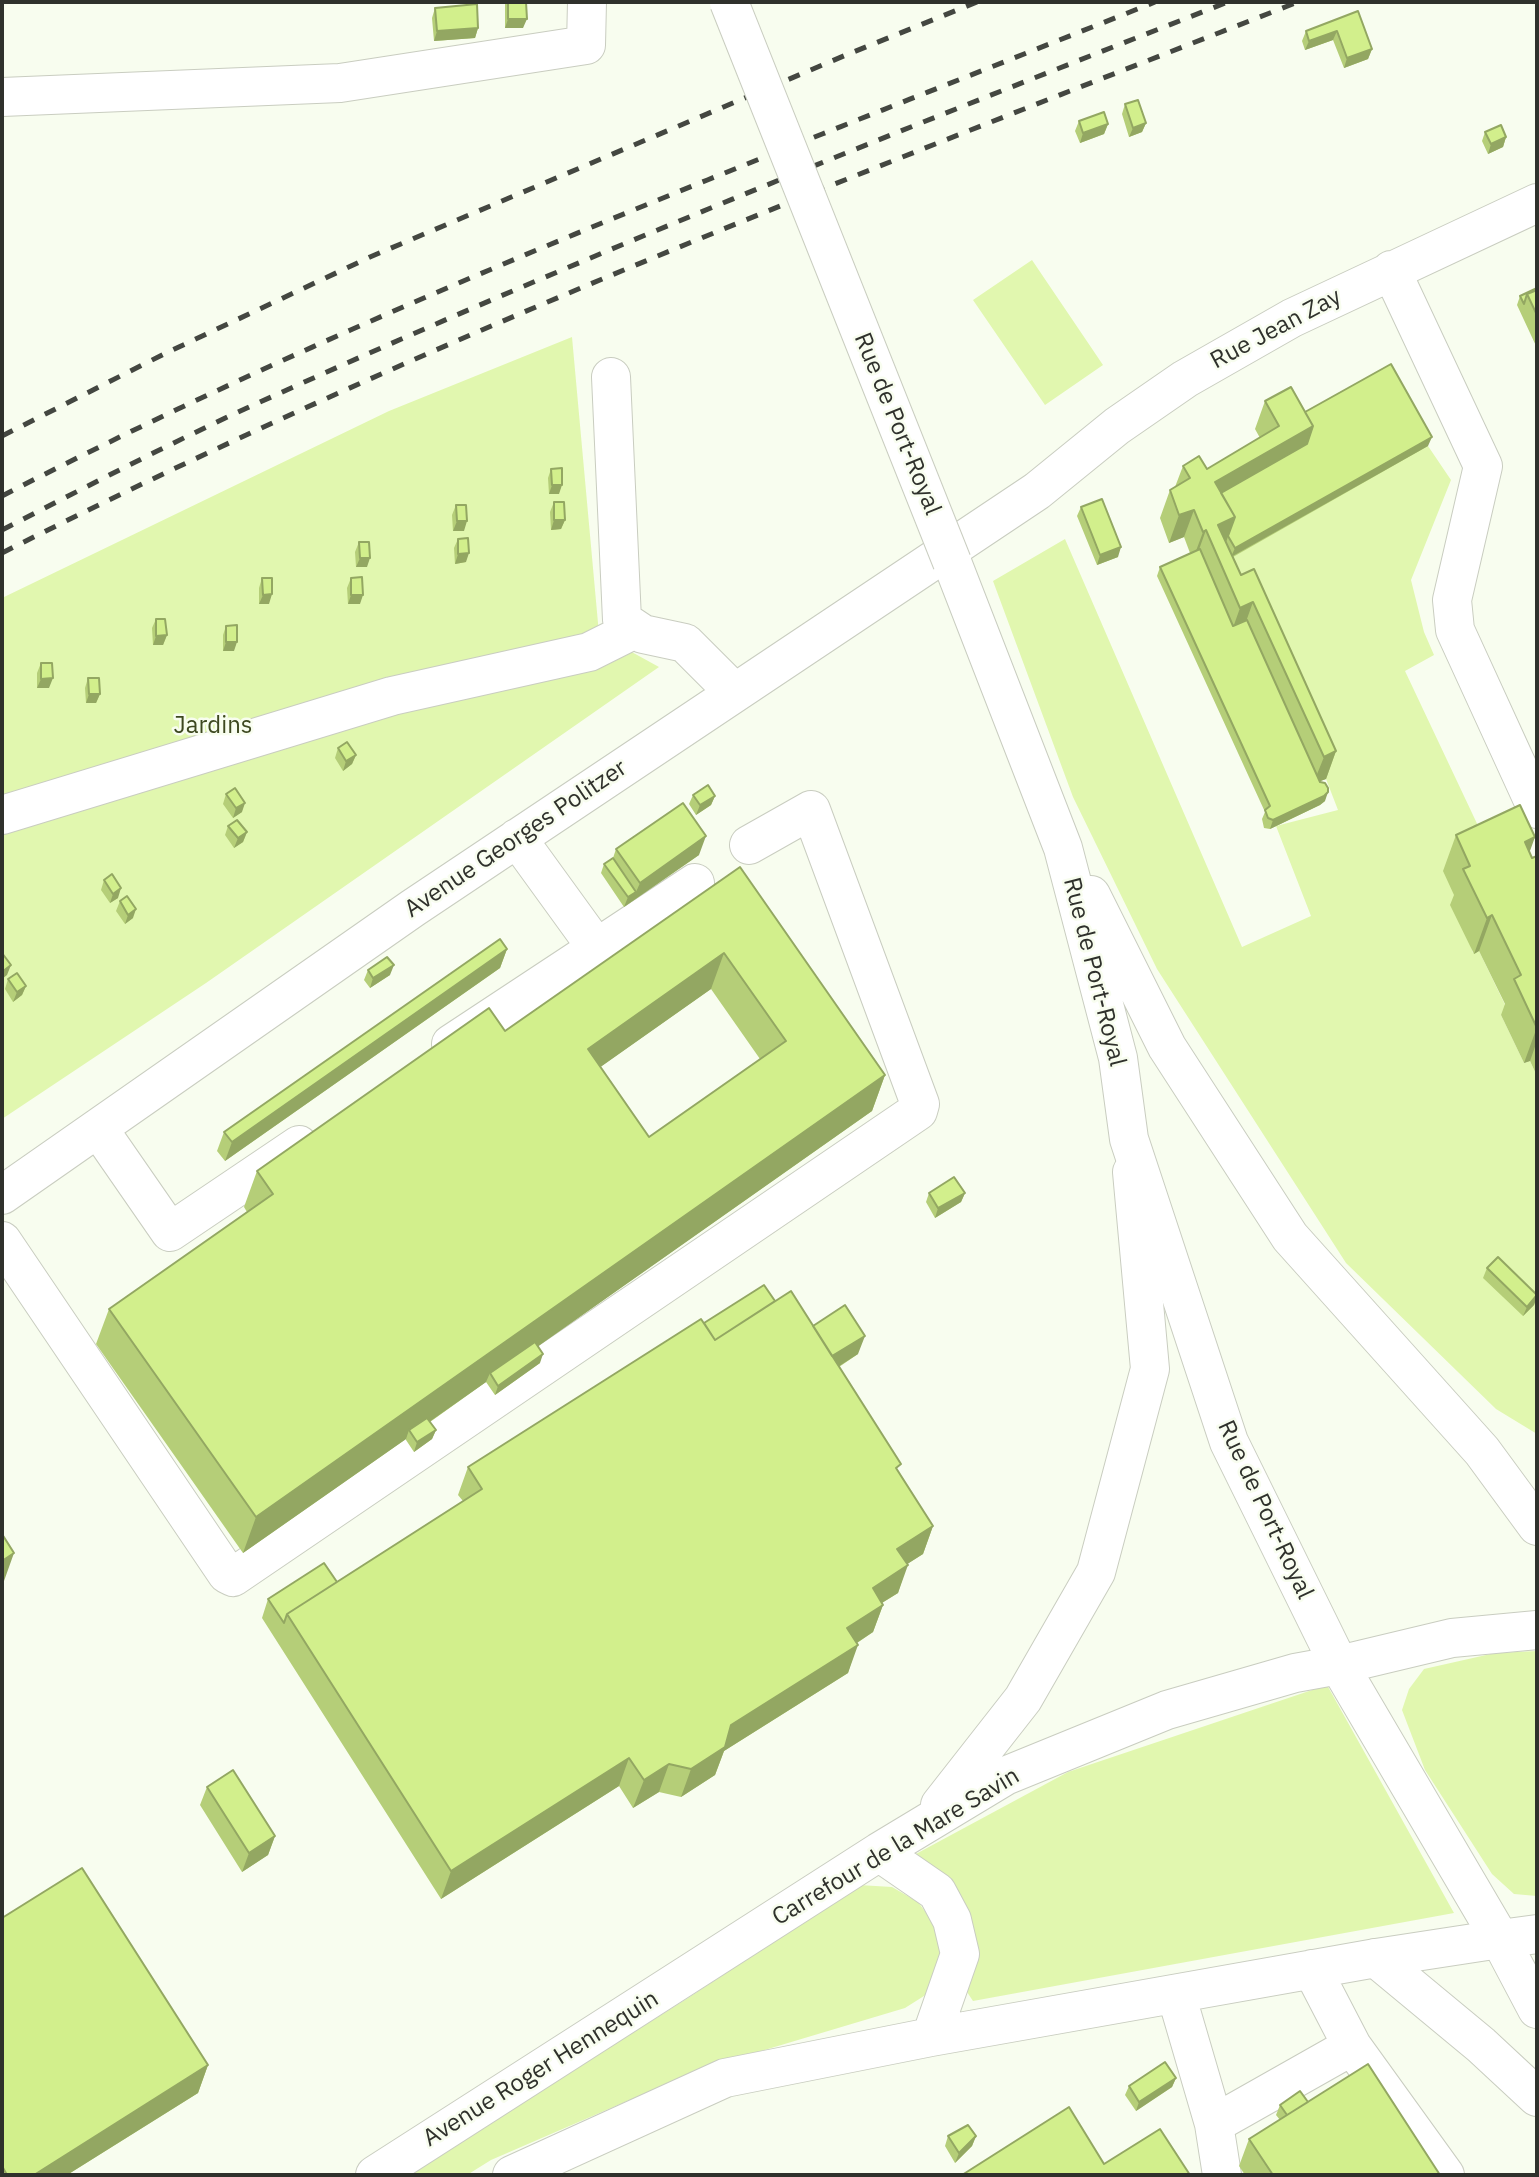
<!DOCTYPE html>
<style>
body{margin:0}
#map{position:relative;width:1539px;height:2177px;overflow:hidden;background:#f8fdef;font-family:"IBM Plex Sans",sans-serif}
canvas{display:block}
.frame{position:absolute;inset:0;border:4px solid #2f312c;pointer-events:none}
</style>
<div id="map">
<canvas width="1539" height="2177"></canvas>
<div class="frame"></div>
</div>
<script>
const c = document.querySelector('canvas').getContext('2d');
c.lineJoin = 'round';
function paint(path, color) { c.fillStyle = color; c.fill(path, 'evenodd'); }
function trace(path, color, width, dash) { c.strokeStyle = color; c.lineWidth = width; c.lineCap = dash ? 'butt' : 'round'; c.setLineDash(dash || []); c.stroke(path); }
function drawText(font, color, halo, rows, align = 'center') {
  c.font = font + ' "IBM Plex Sans",sans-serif'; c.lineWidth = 5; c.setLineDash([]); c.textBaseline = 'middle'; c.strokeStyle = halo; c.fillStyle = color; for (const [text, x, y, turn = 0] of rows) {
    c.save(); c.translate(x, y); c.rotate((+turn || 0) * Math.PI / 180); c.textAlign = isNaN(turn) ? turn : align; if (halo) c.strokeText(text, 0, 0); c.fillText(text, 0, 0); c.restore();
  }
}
paint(new Path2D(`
 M1032 260 1103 365 1045 405 973 300Z
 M572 337 599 634 659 667 206 983 2 1119V598L389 411Z
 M1428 446 1451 480 1411 580 1424 632 1434 655 1405 671 1489 849 1457 902 1473 953 1479 951 1508 1011 1501 1015 1524 1063 1530 1061 1537 1076V1434L1496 1409 1346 1263 1157 969 1073 797 993 581 1065 539 1242 947 1311 916 1276 826 1338 810 1326 779 1208 553Z
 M1537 1651V1896L1514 1894 1492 1874 1425 1770 1402 1710 1409 1689 1424 1669 1495 1653Z
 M1327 1685 1454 1913 973 2001 965 1989 914 1855 1068 1772Z
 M859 1885 892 1887 918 1902 942 1934 947 1966 935 1989 905 2008 701 2069 491 2160 467 2175H406L688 1998Z`), '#e1f7af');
const minor = new Path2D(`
 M2 97 340 83 586 45 587 2
 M1391 270 1483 466 1452 600 1455 630 1537 809
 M611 377 622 620 643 634 685 643 734 692
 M2 815 392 696 589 652 635 629
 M517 838 596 947
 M451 1044 695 883
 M98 1128 170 1232 299 1145
 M2 1195 413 908 1037 491 1117 426 1185 379 1292 318 1537 203
 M2 1241 227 1574 233 1577 918 1111 920 1104 811 810 749 845
 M940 1805 1023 1699 1096 1572 1150 1369 1132 1172
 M879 1852 937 1892 952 1920 960 1954 931 2037
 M1312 1969 1352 2046 1445 2175
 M1176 1994 1214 2124 1222 2175
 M1214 2124 1352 2046
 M375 2175 879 1852 1005 1776 1167 1710 1295 1673 1339 1665
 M512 2175 725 2078 931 2037 1376 1958 1500 1939`);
const major = new Path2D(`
 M952 562 1063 848 1118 1058 1129 1139 1229 1442 1339 1665 1500 1939 1537 2009
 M1091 895 1167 1047 1290 1237 1482 1451 1537 1526
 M1339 1665 1452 1638 1537 1630
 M1500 1939 1537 1934
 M1376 1958 1481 2045 1537 2097`);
trace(minor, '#c9cdc0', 40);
trace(major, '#c9cdc0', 40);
trace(minor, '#fff', 38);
trace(major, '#fff', 38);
trace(new Path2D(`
 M2 436 164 354 370 257 846 55 977 2
 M2 496C374 304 767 157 1155 2
 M2 530C80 490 157 450 236 413 562 264 895 132 1228 2
 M2 553C421 341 860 173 1298 2`), '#444741', 5, [12, 12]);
const majorBridge = new Path2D(`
 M729 2 952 562`);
trace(majorBridge, '#c9cdc0', 40, []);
trace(majorBridge, '#fff', 38);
paint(new Path2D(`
 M505 2H526L523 28H505Z
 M435 8 478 28 475 38 434 41 432 18Z
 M1358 11 1372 49 1368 59 1344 68 1333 40 1305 50 1302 41 1306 31Z
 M1125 104 1146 123 1142 132 1129 137 1122 114Z
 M1079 121 1108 124 1104 134 1080 143 1075 131Z
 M1485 132 1506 137 1503 147 1488 154 1482 141Z
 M1537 288V348L1517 305 1520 296Z
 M1265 401 1428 446 1233 557 1241 575 1336 751 1326 779 1320 781 1325 801 1320 805 1270 829 1264 828 1262 819 1265 812 1157 576 1160 567 1190 553 1184 537 1169 543 1160 518 1170 490 1175 487 1183 466 1207 469 1260 438 1255 429Z
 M551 469 559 494H549L548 478Z
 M554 502 565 520 561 529 551 530 550 512Z
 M456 505 464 531H453L452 515Z
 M1081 507 1118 557 1097 565 1077 516Z
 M458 539 466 562 455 564 454 548Z
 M359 542 367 567H356L355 552Z
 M262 578 269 604H259V588Z
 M351 578 360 604H348L347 588Z
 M156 619 167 635 163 645H153L152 628Z
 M226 626 234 651H223V635Z
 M41 663 49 688H37V673Z
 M88 678 100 694 96 703H86L85 688Z
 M338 748 356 755 352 764 343 771 335 758Z
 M226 794 242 812 233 818 223 804Z
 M693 795 715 796 711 805 696 815 689 804Z
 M228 826 247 832 243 842 234 848 225 835Z
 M1456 835 1529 852 1532 858 1537 856V1076L1530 1061 1524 1063 1501 1015 1505 1004 1479 951 1474 954 1450 905 1454 895 1443 871Z
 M616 849 699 855 624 907 601 873 604 864 613 858Z
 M740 867 885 1075 872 1111 538 1346 540 1363 495 1395 486 1382 430 1422 436 1430 432 1439 414 1452 406 1440V1439L243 1553 96 1344 109 1309 247 1212 244 1207 257 1171 505 1031ZM711 989 760 1059 649 1137 600 1067Z
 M104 880 118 898 110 903 101 890Z
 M120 901 133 918 125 924 116 911Z
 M507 949 500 968 225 1161 217 1151 224 1132Z
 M368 970 390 975 370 988 364 980Z
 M8 979 26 986 22 995 13 1002 5 989Z
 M929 1193H965L961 1202 935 1218 926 1202Z
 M1487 1268 1537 1297 1534 1305 1523 1316 1483 1278Z
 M775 1301 858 1354 839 1367 899 1472 933 1526 923 1554 907 1564 898 1593 882 1603 883 1605 873 1632 857 1643 848 1673 724 1751 715 1775 681 1797 659 1792 633 1808 619 1786 441 1899 262 1618 268 1599 337 1582 463 1501 458 1495 468 1467 704 1323Z
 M207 1787 275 1836 268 1855 242 1872 200 1805Z
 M2 1918 208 2065 198 2093 67 2175H2Z
 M1176 2078 1172 2087 1136 2111 1125 2095 1129 2086Z
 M1308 2102 1440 2175H1245L1239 2166 1249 2139 1280 2120 1276 2115 1280 2105Z
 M948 2136H976L972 2146 955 2163 945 2146Z`), '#b5ce78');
paint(new Path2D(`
 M508 19H527L523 28H505Z
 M478 28 475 38 434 41 437 31Z
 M1337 31 1333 40 1305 50 1309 41Z
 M1372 49 1368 59 1344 68 1347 58Z
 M1146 123 1142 132 1129 137 1133 128Z
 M1108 124 1104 134 1080 143 1083 133Z
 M1506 137 1503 147 1488 154 1491 144Z
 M1313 426 1303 454 1212 506 1215 482Z
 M1432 437 1428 446 1231 557 1235 548Z
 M552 485H562L559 494H549Z
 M1194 510 1184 537 1169 543 1179 515Z
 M1235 517 1225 545 1218 525Z
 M554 520H565L561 529 551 530Z
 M457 521H467L464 531H453Z
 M1206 530 1196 558 1193 559 1203 532Z
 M1121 547 1118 557 1097 565 1100 555Z
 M469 553 466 562 455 564 458 554Z
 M360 558H370L367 567H356Z
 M272 594 269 604H259L263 595Z
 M351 595H363L360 604H348Z
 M1253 602 1243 630 1230 636 1240 608Z
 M167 635 163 645H153L156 636Z
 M226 642H237L234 651H223Z
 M53 678 49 688H37L41 679Z
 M89 694H100L96 703H86Z
 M1336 751 1326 779 1313 784 1324 757Z
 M356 755 352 764 343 771 346 761Z
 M1328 792 1325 801 1320 805 1270 829 1273 820Z
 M715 796 711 805 696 815 700 805Z
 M245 803 242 812 233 818 236 808Z
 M247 832 243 842 234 848 238 838Z
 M706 836 699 855 624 907 628 897 636 892 640 883Z
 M1535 837 1522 873 1525 842Z
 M121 888 118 898 110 903 113 894Z
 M136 909 133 918 125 924 128 915Z
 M1492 915 1479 951 1474 954 1487 918Z
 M507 949 500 968 225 1161 232 1142Z
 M724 953 711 989 575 1085 588 1049Z
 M11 965 7 975 2 979V972Z
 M394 965 390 975 370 988 373 978Z
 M26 986 22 995 13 1002 17 992Z
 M1537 1027V1041L1530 1061 1524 1063Z
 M885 1075 872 1111 493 1378 490 1373 486 1382 412 1434 409 1430 406 1439 243 1553 256 1517Z
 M965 1193 961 1202 935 1218 938 1208Z
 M1537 1296 1534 1305 1523 1316 1527 1307Z
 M865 1336 858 1354 819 1379 826 1360Z
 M543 1354 540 1363 495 1395 498 1386Z
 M436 1430 432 1439 414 1452 417 1442Z
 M933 1526 923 1554 887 1577 897 1549Z
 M14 1553 4 1581 2 1582V1561Z
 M908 1565 898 1593 862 1615 873 1588Z
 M883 1605 873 1632 837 1656 847 1628Z
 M858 1645 848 1673 724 1751 715 1775 681 1797 691 1769 731 1725Z
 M629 1758 619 1786 441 1899 451 1871Z
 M669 1764 659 1792 633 1808 644 1780Z
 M275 1836 268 1855 242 1872 249 1853Z
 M208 2065 198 2093 67 2175H34Z
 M1176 2078 1172 2087 1136 2111 1139 2102Z
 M976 2136 972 2146 955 2163 959 2153Z`), '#93a762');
const building = new Path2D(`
 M508 2H526L527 19H508Z
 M477 4 478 28 437 31 435 8Z
 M1358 11 1372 49 1347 58 1337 31 1309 41 1306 31Z
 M1138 100 1146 123 1133 128 1125 104Z
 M1104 112 1108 124 1083 133 1079 121Z
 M1501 125 1506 137 1491 144 1485 132Z
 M1537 288V290L1527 294 1524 304 1520 296Z
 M1537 290V315L1527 294Z
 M1391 364 1432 437 1235 548 1228 536 1235 517 1221 493 1307 444 1313 426 1305 412Z
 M1291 387 1313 426 1215 482 1235 517 1218 525 1241 575 1254 569 1336 751 1324 757 1253 602 1240 608 1206 530 1203 532 1194 510 1179 515 1170 490 1190 478 1183 466 1199 456 1207 469 1279 426 1265 401Z
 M562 468V485H552L551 469Z
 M1102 499 1121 547 1100 555 1081 507Z
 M554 502H564L565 520H554Z
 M456 505H466L467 521H457Z
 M468 538 469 553 458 554V539Z
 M359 542H369L370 558H360Z
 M1200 549 1233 626 1247 620 1320 782 1325 783 1328 788V792L1324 796 1273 820 1268 818 1265 810 1270 806 1160 567Z
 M362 577 363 595H351V578Z
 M262 578H272V594L263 595Z
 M156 619H165L167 635 156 636Z
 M237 625V642H226V626Z
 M41 663H52L53 678 41 679Z
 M88 678H99L100 694H89Z
 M347 742 356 755 346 761 338 748Z
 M708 785 715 796 700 805 693 795Z
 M235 788 245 803 236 808 226 794Z
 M683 803 706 836 640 883 616 849Z
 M1520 805 1535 837 1525 842 1532 858 1537 856V1028L1514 979 1521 975 1492 915 1487 918 1463 869 1470 866 1456 835Z
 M237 820 247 832 238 838 228 826Z
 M613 858 636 892 628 897 604 864Z
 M740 867 885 1075 256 1517 109 1309 273 1194 257 1171 489 1008 505 1031ZM724 953 786 1041 649 1137 588 1049Z
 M112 874 121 888 113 894 104 880Z
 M127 896 136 909 128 915 120 901Z
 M500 939 507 949 232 1142 224 1132Z
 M2 953 11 965 2 972Z
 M387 957 394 965 373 978 368 970Z
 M17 973 26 986 17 992 8 979Z
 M954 1177 965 1193 938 1208 929 1193Z
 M1498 1257 1537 1295 1527 1307 1487 1268Z
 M764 1285 775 1301 715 1340 704 1323Z
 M791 1291 901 1464 896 1468 933 1526 897 1549 908 1565 873 1588 883 1605 847 1628 858 1645 731 1725 725 1747 691 1769 669 1764 644 1780 629 1758 451 1871 287 1614 482 1489 468 1467 701 1319 715 1340Z
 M845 1305 865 1336 832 1356 813 1326Z
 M535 1342 543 1354 498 1386 490 1373Z
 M427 1418 436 1430 417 1442 409 1430Z
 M2 1534 14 1553 2 1561Z
 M324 1563 337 1582 287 1614 284 1623 268 1599Z
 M233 1770 275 1836 249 1853 207 1787Z
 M82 1868 208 2065 34 2175H7L2 2166V1918Z
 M1165 2062 1176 2078 1139 2102 1129 2086Z
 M1368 2064 1440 2175H1273L1249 2139Z
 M1300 2091 1308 2102 1287 2115 1280 2105Z
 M1069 2107 1104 2164 1160 2129 1190 2175H962Z
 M968 2125 976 2136 959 2153 948 2136Z`);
paint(building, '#d2ef8c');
trace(building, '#93a762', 2);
drawText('24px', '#2f312c', '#f8fdef', [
 ["Rue Jean Zay",1276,329,-28],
 ["Rue de Port-Royal",897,424,68],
 ["Avenue Georges Politzer",516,839,-34],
 ["Rue de Port-Royal",1094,972,76],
 ["Rue de Port-Royal",1265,1510,65],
 ["Carrefour de la Mare Savin",896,1847,-31],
 ["Avenue Roger Hennequin",541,2069,-32]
]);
drawText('24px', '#3d4820', '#f8fdef', [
 ["Jardins",213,726]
]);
</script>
